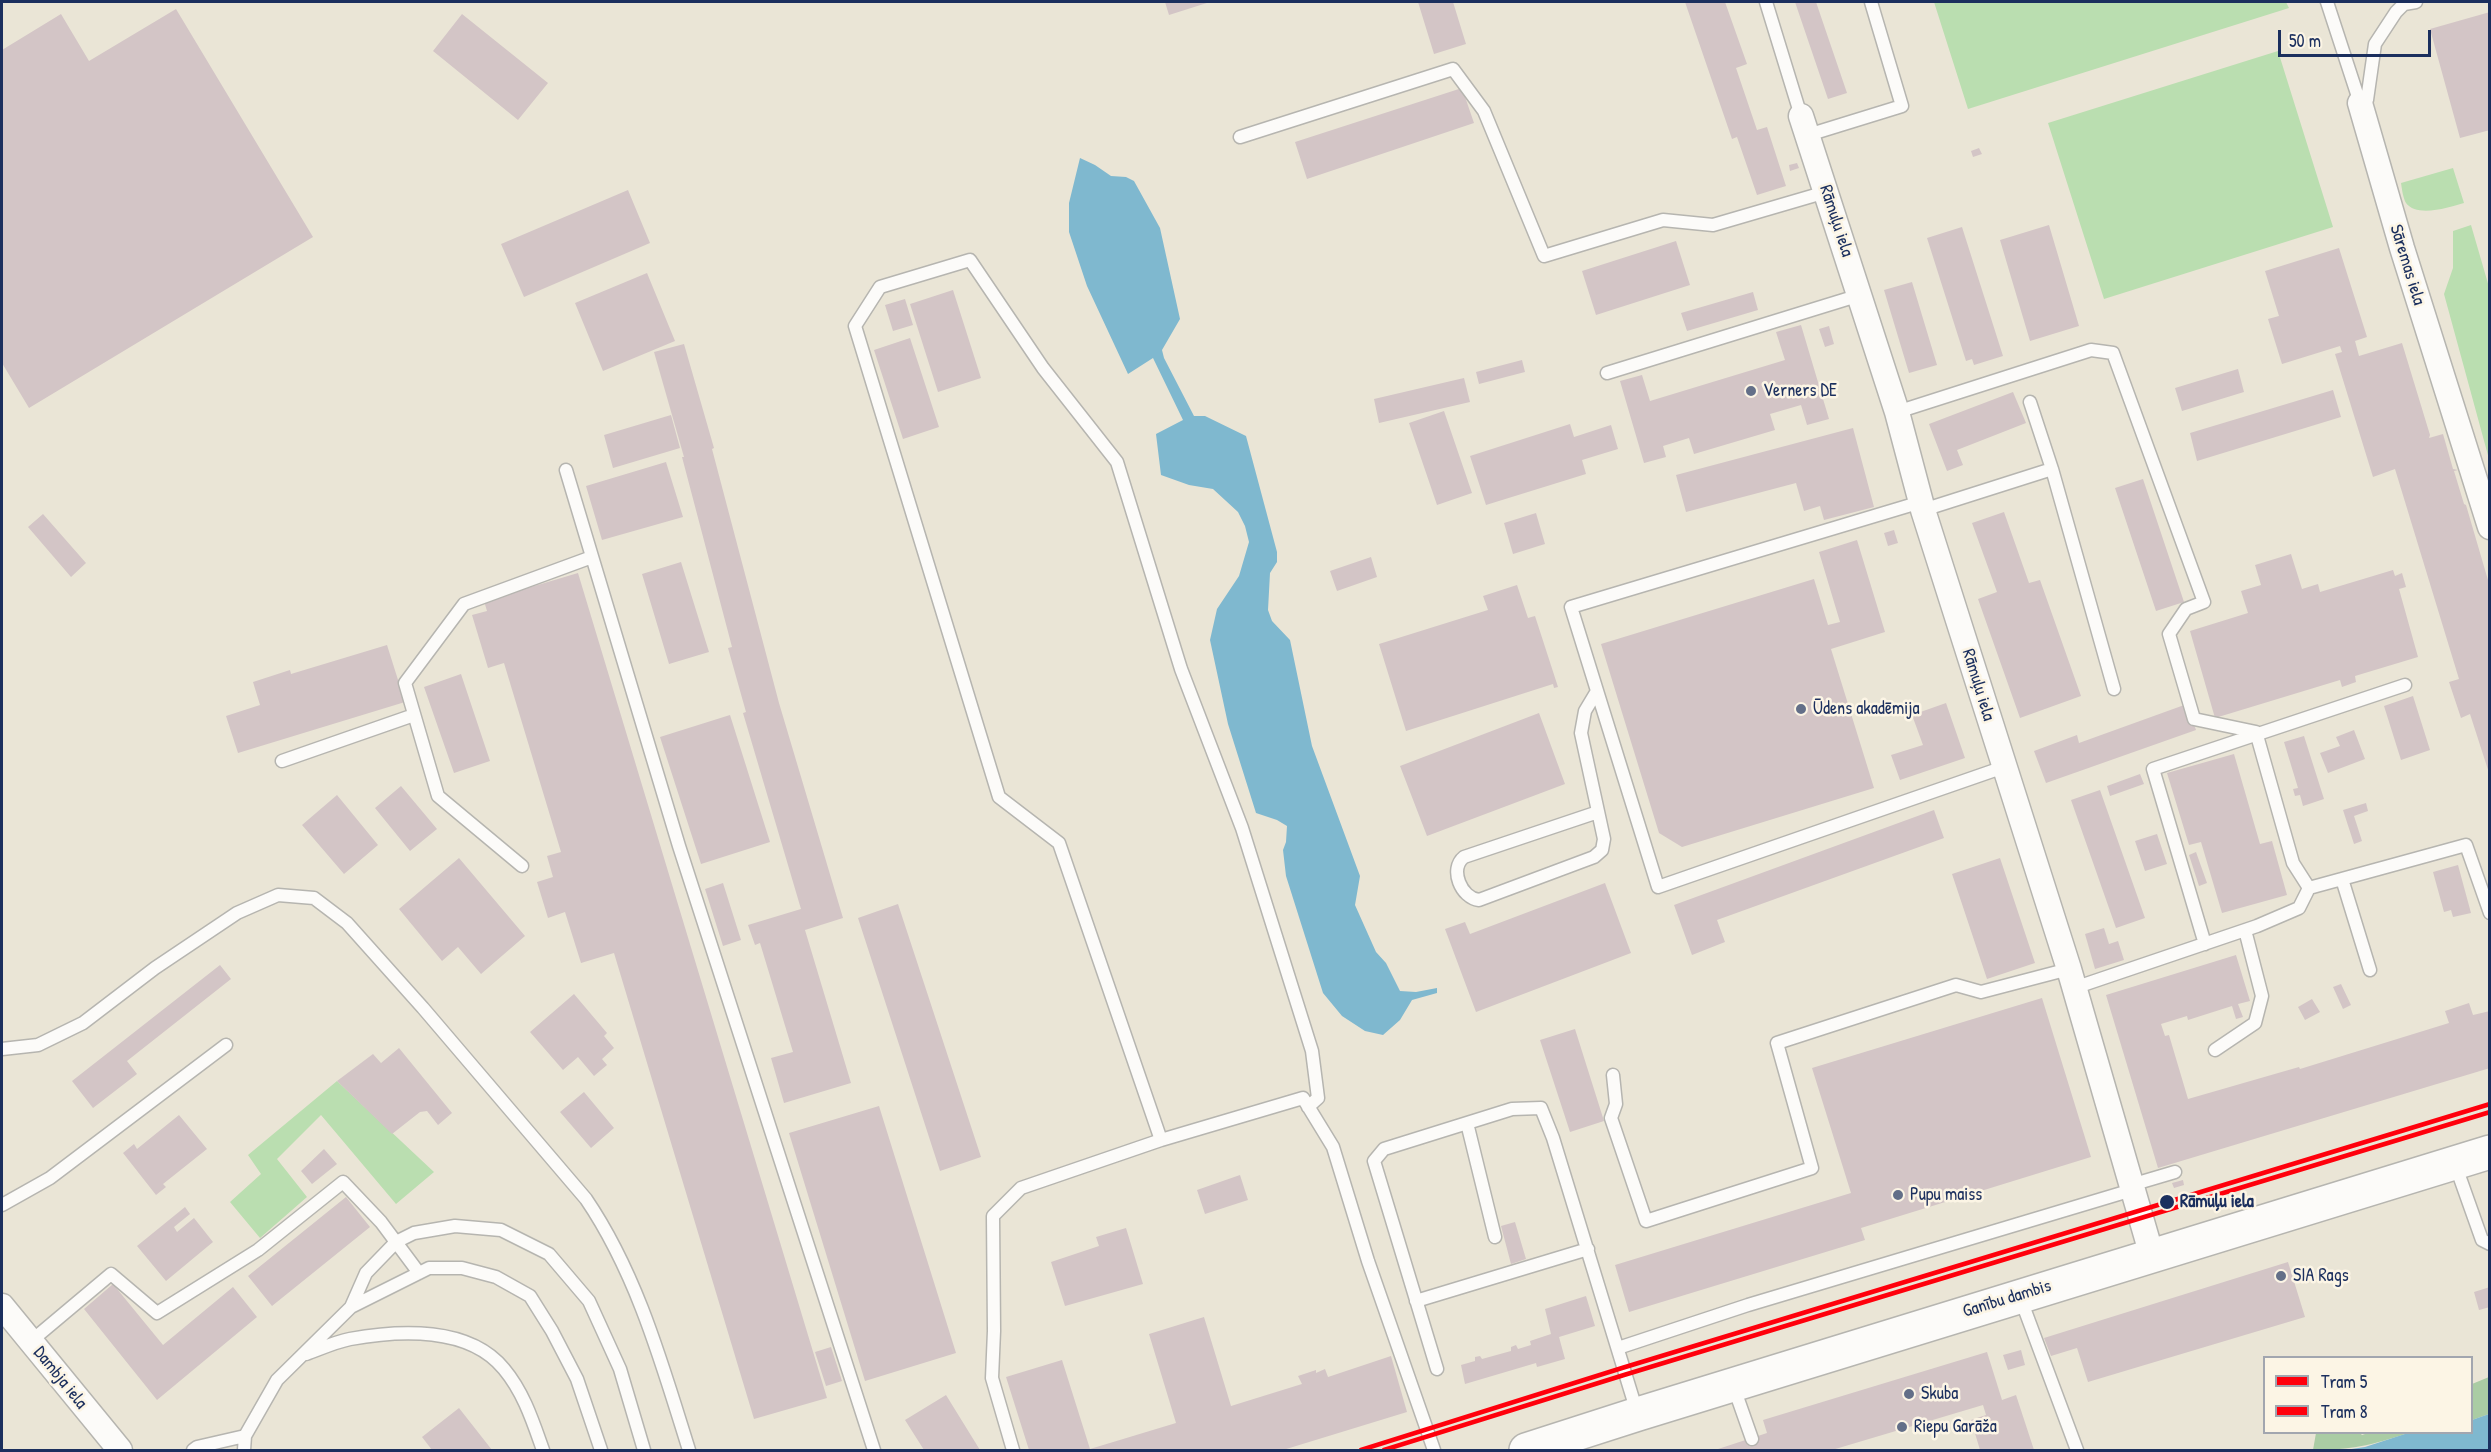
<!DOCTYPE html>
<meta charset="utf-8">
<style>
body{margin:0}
#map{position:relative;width:2491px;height:1452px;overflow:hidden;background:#eae5d6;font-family:"Patrick Hand",sans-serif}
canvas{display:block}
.frame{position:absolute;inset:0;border:3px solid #1b2f5e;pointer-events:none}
.legend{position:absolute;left:2263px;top:1356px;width:210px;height:78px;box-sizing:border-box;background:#fcf5e5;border:2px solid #a2a6af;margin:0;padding:8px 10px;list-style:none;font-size:18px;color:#1b2f5e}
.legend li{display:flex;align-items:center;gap:12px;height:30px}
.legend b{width:30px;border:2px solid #a2a6af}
.scale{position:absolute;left:2278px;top:30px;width:153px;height:27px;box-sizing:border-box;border:3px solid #1b2f5e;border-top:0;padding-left:8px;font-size:18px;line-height:21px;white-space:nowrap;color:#1b2f5e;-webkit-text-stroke:4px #fcf5e5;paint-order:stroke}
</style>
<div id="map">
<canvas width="2491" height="1452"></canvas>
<div class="frame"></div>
<ul class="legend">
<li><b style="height:8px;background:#ff000c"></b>Tram 5</li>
<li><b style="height:8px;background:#ff000c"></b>Tram 8</li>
</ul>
<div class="scale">50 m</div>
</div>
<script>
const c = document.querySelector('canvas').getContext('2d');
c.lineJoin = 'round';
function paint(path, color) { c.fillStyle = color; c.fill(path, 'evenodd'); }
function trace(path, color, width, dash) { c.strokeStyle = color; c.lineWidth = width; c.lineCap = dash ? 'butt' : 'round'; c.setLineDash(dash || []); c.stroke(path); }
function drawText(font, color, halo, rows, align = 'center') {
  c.font = font + ' "Patrick Hand",sans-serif'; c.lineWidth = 5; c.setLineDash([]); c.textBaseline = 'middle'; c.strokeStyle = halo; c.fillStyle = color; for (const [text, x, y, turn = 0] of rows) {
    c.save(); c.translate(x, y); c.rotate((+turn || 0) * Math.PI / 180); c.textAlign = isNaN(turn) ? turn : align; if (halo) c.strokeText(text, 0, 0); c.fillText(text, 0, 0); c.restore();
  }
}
paint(new Path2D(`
 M1934 2H2286L2289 8 1968 109Z
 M2278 51 2333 227 2104 299 2048 123Z
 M2453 168 2464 203C2450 207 2417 218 2406 203 2403 198 2402 189 2401 183Z
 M2471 225 2489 287V459L2444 294 2453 268V231Z
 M337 1081 434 1172 396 1204 321 1115 277 1159 307 1197 260 1238 230 1202 261 1174 248 1155Z`), '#badeb0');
paint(new Path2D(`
 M2489 1377V1414L2472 1420V1384Z
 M2316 1433H2360L2362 1435 2368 1433H2408C2372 1445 2352 1450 2313 1450Z`), '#aacca4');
paint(new Path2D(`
 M1080 158 1095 165 1111 176 1126 177 1134 181 1160 228 1180 319 1162 350 1164 358 1194 416H1205L1246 436 1277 552V562L1270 573 1268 610 1272 621 1290 640 1312 746 1360 876 1355 905 1376 952 1386 963 1400 991 1416 992 1437 988V993L1412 1000 1400 1020 1383 1035 1365 1031 1342 1016 1323 993 1286 876 1283 850 1286 842 1287 826 1277 820 1256 813 1228 724 1210 640 1217 609 1239 576 1249 542 1245 526 1238 512 1213 489 1189 485 1161 475 1156 434 1183 420 1153 358 1128 374 1087 286 1069 232V203Z
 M2489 1414V1450H2345L2365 1447 2408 1433 2472 1432V1420Z`), '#7fb8cf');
paint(new Path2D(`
 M1165 2H1210L1169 15Z
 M1418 2H1453L1466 44 1434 54Z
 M1685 2H1725L1747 64 1736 68 1757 130 1767 127 1786 186 1757 195 1737 137 1732 139Z
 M1795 2H1816L1847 93 1828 99Z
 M176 9 313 237 29 408 2 363V50L61 14 89 61Z
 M2490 12V130L2460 138 2430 29Z
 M462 14 548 83 518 120 433 51Z
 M1462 88 1474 123 1307 179 1295 142Z
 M1979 148 1982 154 1973 157 1971 151Z
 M1797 163 1799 168 1790 171 1789 165Z
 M628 190 650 243 524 297 501 244Z
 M2049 225 2079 326 2030 341 2000 240Z
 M1962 227 2003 356 1974 365 1972 359 1966 361 1927 238Z
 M1676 241 1690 285 1596 315 1582 271Z
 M2339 248 2367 337 2355 341 2359 356 2402 343 2430 435 2429 438 2443 434 2453 469 2458 470 2454 471 2464 504 2466 505 2490 587V776L2470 714 2461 718 2449 682 2459 679 2395 469 2373 477 2335 354 2342 352 2340 346 2282 364 2268 319 2279 316 2265 271Z
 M647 273 675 341 603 371 575 303Z
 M1912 282 1937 365 1909 373 1884 290Z
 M953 290 981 378 938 392 910 304Z
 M1753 292 1758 310 1687 331 1681 313Z
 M905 299 913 325 893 331 885 305Z
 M1801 325 1829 419 1807 425 1801 405 1770 414 1775 430 1694 454 1689 438 1663 446 1666 457 1644 463 1620 381 1642 375 1650 401 1785 360 1776 332Z
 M1829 326 1834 344 1825 347 1819 329Z
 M910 338 939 427 903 439 874 350Z
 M684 344 714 448 712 449 779 703 843 918 805 930 851 1083 784 1103 771 1058 793 1052 760 943 755 945 748 925 801 909 743 713 746 712 728 648 732 647 682 457H684L654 352Z
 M1522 360 1525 372 1479 384 1476 372Z
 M2238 369 2244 392 2182 411 2175 388Z
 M1464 378 1470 402 1379 423 1374 399Z
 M2333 390 2341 417 2197 461 2190 433Z
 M2013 392 2026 423 1957 450 1963 465 1947 471 1929 424Z
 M1444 411 1472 493 1437 505 1409 423Z
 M671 415 680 448 613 468 604 435Z
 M1570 424 1574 437 1611 425 1618 449 1582 460 1586 474 1486 505 1470 456Z
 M1853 428 1874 507 1824 520 1820 506 1804 511 1796 483 1686 512 1676 475Z
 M666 462 683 517 602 540 586 486Z
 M2143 479 2184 602 2156 611 2115 488Z
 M2004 512 2029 583 2040 580 2081 696 2020 718 1978 599 1997 592 1972 523Z
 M1536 513 1545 544 1513 554 1504 523Z
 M43 514 86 563 71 577 28 527Z
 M1894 530 1898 543 1888 546 1884 533Z
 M1857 540 1885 632 1831 649 1874 788 1682 847 1659 833 1601 644 1814 579 1828 625 1840 622 1819 552Z
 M2291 554 2302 589 2318 584 2320 592 2393 570 2395 576 2402 573 2406 587 2399 589 2418 657 2355 676 2356 682 2342 687 2340 680 2215 718 2190 631 2248 613 2241 591 2261 585 2255 565Z
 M1371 557 1377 577 1337 591 1330 571Z
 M681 562 709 652 669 664 642 574Z
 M578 573 827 1398 754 1419 614 953 581 963 565 912 548 918 537 882 553 877 547 856 561 852 504 663 488 668 472 615 487 611 484 601Z
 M1517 585 1528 618 1535 616 1558 687 1554 688 1553 684 1406 731 1379 644 1488 610 1483 596Z
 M387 645 405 702 238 753 226 716 260 705 253 682 290 670 291 674Z
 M461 674 490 761 454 773 424 687Z
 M2413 696 2430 750 2401 760 2384 706Z
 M1946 703 1965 758 1900 780 1891 755 1923 745 1912 715Z
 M2187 704 2196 730 2046 783 2034 751 2077 735 2079 743Z
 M1539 713 1565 784 1427 836 1400 766Z
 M730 715 770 842 701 864 660 737Z
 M2354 730 2365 759 2328 773 2320 753 2340 746 2336 737Z
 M2304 736 2324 799 2303 806 2300 795 2295 796 2293 789 2298 788 2284 742Z
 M2234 754 2260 844 2272 841 2287 895 2222 913 2201 842 2189 845 2167 773Z
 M2140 774 2144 784 2110 796 2107 786Z
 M401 786 437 829 410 851 375 808Z
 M2100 790 2145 918 2116 928 2071 800Z
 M337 795 378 845 344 874 302 825Z
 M2366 803 2368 811 2354 816 2362 841 2354 844 2343 810Z
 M1934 810 1944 838 1717 920 1725 942 1692 955 1674 905Z
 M2157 834 2167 864 2145 871 2135 841Z
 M2196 852 2207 883 2199 886 2189 855Z
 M459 858 525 936 481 974 458 947 442 961 399 909Z
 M2000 858 2035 963 1987 979 1952 874Z
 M2458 865 2471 913 2453 917 2451 910 2444 912 2433 872Z
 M723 883 741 940 723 946 705 889Z
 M1605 883 1631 953 1476 1012 1445 929 1465 922 1470 934Z
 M898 904 981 1157 940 1171 858 918Z
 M2104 928 2109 944 2118 941 2124 960 2095 969 2085 934Z
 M2236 955 2250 1001 2238 1004 2243 1017 2236 1019 2232 1006 2188 1020 2187 1016 2161 1024 2165 1036 2169 1035 2188 1099 2299 1067 2300 1069 2449 1023 2445 1011 2469 1003 2473 1015 2490 1011V1068L2158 1168 2106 995Z
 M220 965 231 979 127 1061 137 1074 93 1108 72 1081Z
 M2341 984 2351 1005 2343 1009 2333 987Z
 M574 994 607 1033 604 1036 614 1048 602 1059 607 1065 594 1076 578 1057 563 1070 530 1032Z
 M2042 998 2091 1157 1861 1228 1865 1240 1629 1312 1615 1265 1851 1193 1812 1068Z
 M2312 999 2320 1012 2305 1020 2298 1007Z
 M1575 1029 1604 1121 1570 1132 1540 1040Z
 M399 1048 452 1113 438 1125 427 1111 420 1112 392 1134 337 1081 373 1054 381 1063Z
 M584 1092 614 1128 591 1148 560 1112Z
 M879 1106 956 1353 865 1381 789 1133Z
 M179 1115 207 1149 163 1184 166 1187 156 1195 123 1153 134 1144 137 1149Z
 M324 1149 337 1164 312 1184 301 1171Z
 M1240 1175 1248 1200 1205 1214 1197 1190Z
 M2183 1180 2184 1185 2174 1188 2172 1183Z
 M346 1197 370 1227 272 1306 248 1276Z
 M185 1207 190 1214 174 1227 177 1232 194 1218 213 1242 166 1281 137 1246Z
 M1515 1222 1526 1259 1511 1264 1501 1226Z
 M1126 1228 1143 1284 1065 1306 1051 1262 1099 1246 1096 1237Z
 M2288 1262 2305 1317 2088 1382 2077 1348 2051 1356 2044 1338Z
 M113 1284 163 1345 233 1287 257 1317 157 1400 84 1309Z
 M2490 1287V1307L2479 1310 2474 1292Z
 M1586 1296 1595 1326 1559 1337 1565 1359 1537 1367 1536 1363 1465 1384 1461 1365 1475 1361V1357L1480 1356 1482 1359 1511 1351V1347L1516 1345 1518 1349 1531 1345 1530 1341 1551 1334 1545 1309Z
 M1204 1317 1231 1406 1302 1384 1298 1376 1316 1370V1373L1325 1369 1328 1377 1391 1356 1407 1412 1283 1450H1029L1006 1377 1062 1360 1090 1449 1176 1423 1149 1334Z
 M831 1347 842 1381 826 1386 815 1352Z
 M2021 1350 2025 1365 2008 1370 2003 1355Z
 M1987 1352 2002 1400 2016 1395 2034 1450H1980L1971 1420 1986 1415 1983 1405 1832 1450H1715L1767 1433 1763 1420Z
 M946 1395 980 1450H924L905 1420Z
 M459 1408 492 1450H432L422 1437Z`), '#d3c5c6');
const lane = new Path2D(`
 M1766 2 1801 116
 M2327 2 2360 103 2367 100 2375 44 2396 12 2404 4 2416 2
 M1808 135 1902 106 1871 2
 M1240 137 1453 69 1484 111 1544 256 1663 220 1713 225 1826 192
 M1607 373 1860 295
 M2030 402 2052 469 2114 689
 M1897 412 2091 350 2113 353 2204 602 2186 609 2169 634 2194 719 2256 732 2293 863 2309 888
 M566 470 679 846 874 1450
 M1921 502 1571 607 1658 887 2004 767
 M1923 510 2052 469
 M1597 691 1585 711 1581 733 1604 839 1602 850 1594 857 1479 900C1461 898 1449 869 1464 857L1598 812
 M282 761 414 715
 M522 866 438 796 405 683 464 604 592 557
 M2342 879 2370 970
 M2205 944 2153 769 2405 685
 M2074 988 2257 926 2299 908 2309 888 2466 845 2490 913
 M2 1049 38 1045 83 1023 155 968 237 913 278 895 314 898 347 923 423 1008 586 1199C637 1274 662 1364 689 1450
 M2215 1050 2255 1023 2262 996 2245 930
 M1613 1075 1616 1104 1611 1118 1646 1221 1812 1168 1777 1043 1956 985 1981 992 2069 969
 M1467 1123 1495 1237
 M1161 1140 1059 843 999 797 855 326 880 287 970 260 1043 368 1117 462 1181 669 1242 828 1312 1051 1318 1098 1308 1107
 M2455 1164 2482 1240 2490 1244
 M2131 1185 2175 1172
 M2 1205 50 1178 226 1045
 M2020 1297 2077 1450
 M1416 1301 1588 1249
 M351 1307 366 1273 396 1242 414 1233 455 1226 501 1230 549 1254 589 1301 620 1369 644 1450
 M30 1342 111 1274 157 1313 258 1250 343 1182 381 1222 419 1273
 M1618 1348 1748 1305 2132 1190
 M306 1354C320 1349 335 1342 350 1339 399 1330 469 1326 504 1369 524 1393 533 1422 543 1450
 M1437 1369 1374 1161 1384 1149 1512 1109 1541 1108 1553 1138 1637 1412
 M1733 1385 1752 1439
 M193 1450 197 1447 245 1436
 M244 1450 245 1436 277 1380 351 1307 429 1268H462L496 1277 530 1296 552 1331 577 1379 601 1450
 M1013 1450 992 1378 994 1331 993 1216 1021 1188 1161 1140 1303 1098 1333 1147 1368 1261 1434 1450`);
const street = new Path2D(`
 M2360 103 2402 248 2490 527
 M1801 116 1897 412 1923 510 2069 969 2152 1256
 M2 1306 120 1450`);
const primary = new Path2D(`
 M1526 1450 1638 1414 2490 1152`);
trace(lane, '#b6b5b0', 15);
trace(street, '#b6b5b0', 27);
trace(primary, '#b6b5b0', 36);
trace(lane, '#fcfbf9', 12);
trace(street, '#fcfbf9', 24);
trace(primary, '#fcfbf9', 33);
trace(new Path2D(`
 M1361 1450 1622 1368 2490 1104`), '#ff000c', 4.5);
trace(new Path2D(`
 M1384 1450 1624 1375 2490 1112`), '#ff000c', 4.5);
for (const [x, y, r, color] of [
 [1751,391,6,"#636f88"],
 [1801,709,6,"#636f88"],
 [1898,1195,6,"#636f88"],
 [2167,1202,8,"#1b2f5e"],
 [2281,1276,6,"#636f88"],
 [1909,1394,6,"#636f88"],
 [1902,1427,6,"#636f88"]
]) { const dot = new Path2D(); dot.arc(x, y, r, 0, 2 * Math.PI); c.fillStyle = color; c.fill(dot); trace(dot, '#fcf5e5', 2); }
drawText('18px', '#1b2f5e', '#fcf5e5', [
 ["Rāmuļu iela",1836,221,72],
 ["Sāremas iela",2407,265,73],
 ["Rāmuļu iela",1978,685,73],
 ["Ganību dambis",2007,1299,-17],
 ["Dambja iela",60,1378,51]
]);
drawText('18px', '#1b2f5e', '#fcf5e5', [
 ["Verners DE",1763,391],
 ["Ūdens akadēmija",1813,709],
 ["Pupu maiss",1910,1195],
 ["SIA Rags",2293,1276],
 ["Skuba",1921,1394],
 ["Riepu Garāža",1914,1427]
], 'left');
drawText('bold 18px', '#1b2f5e', '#fcf5e5', [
 ["Rāmuļu iela",2180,1202]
], 'left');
</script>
